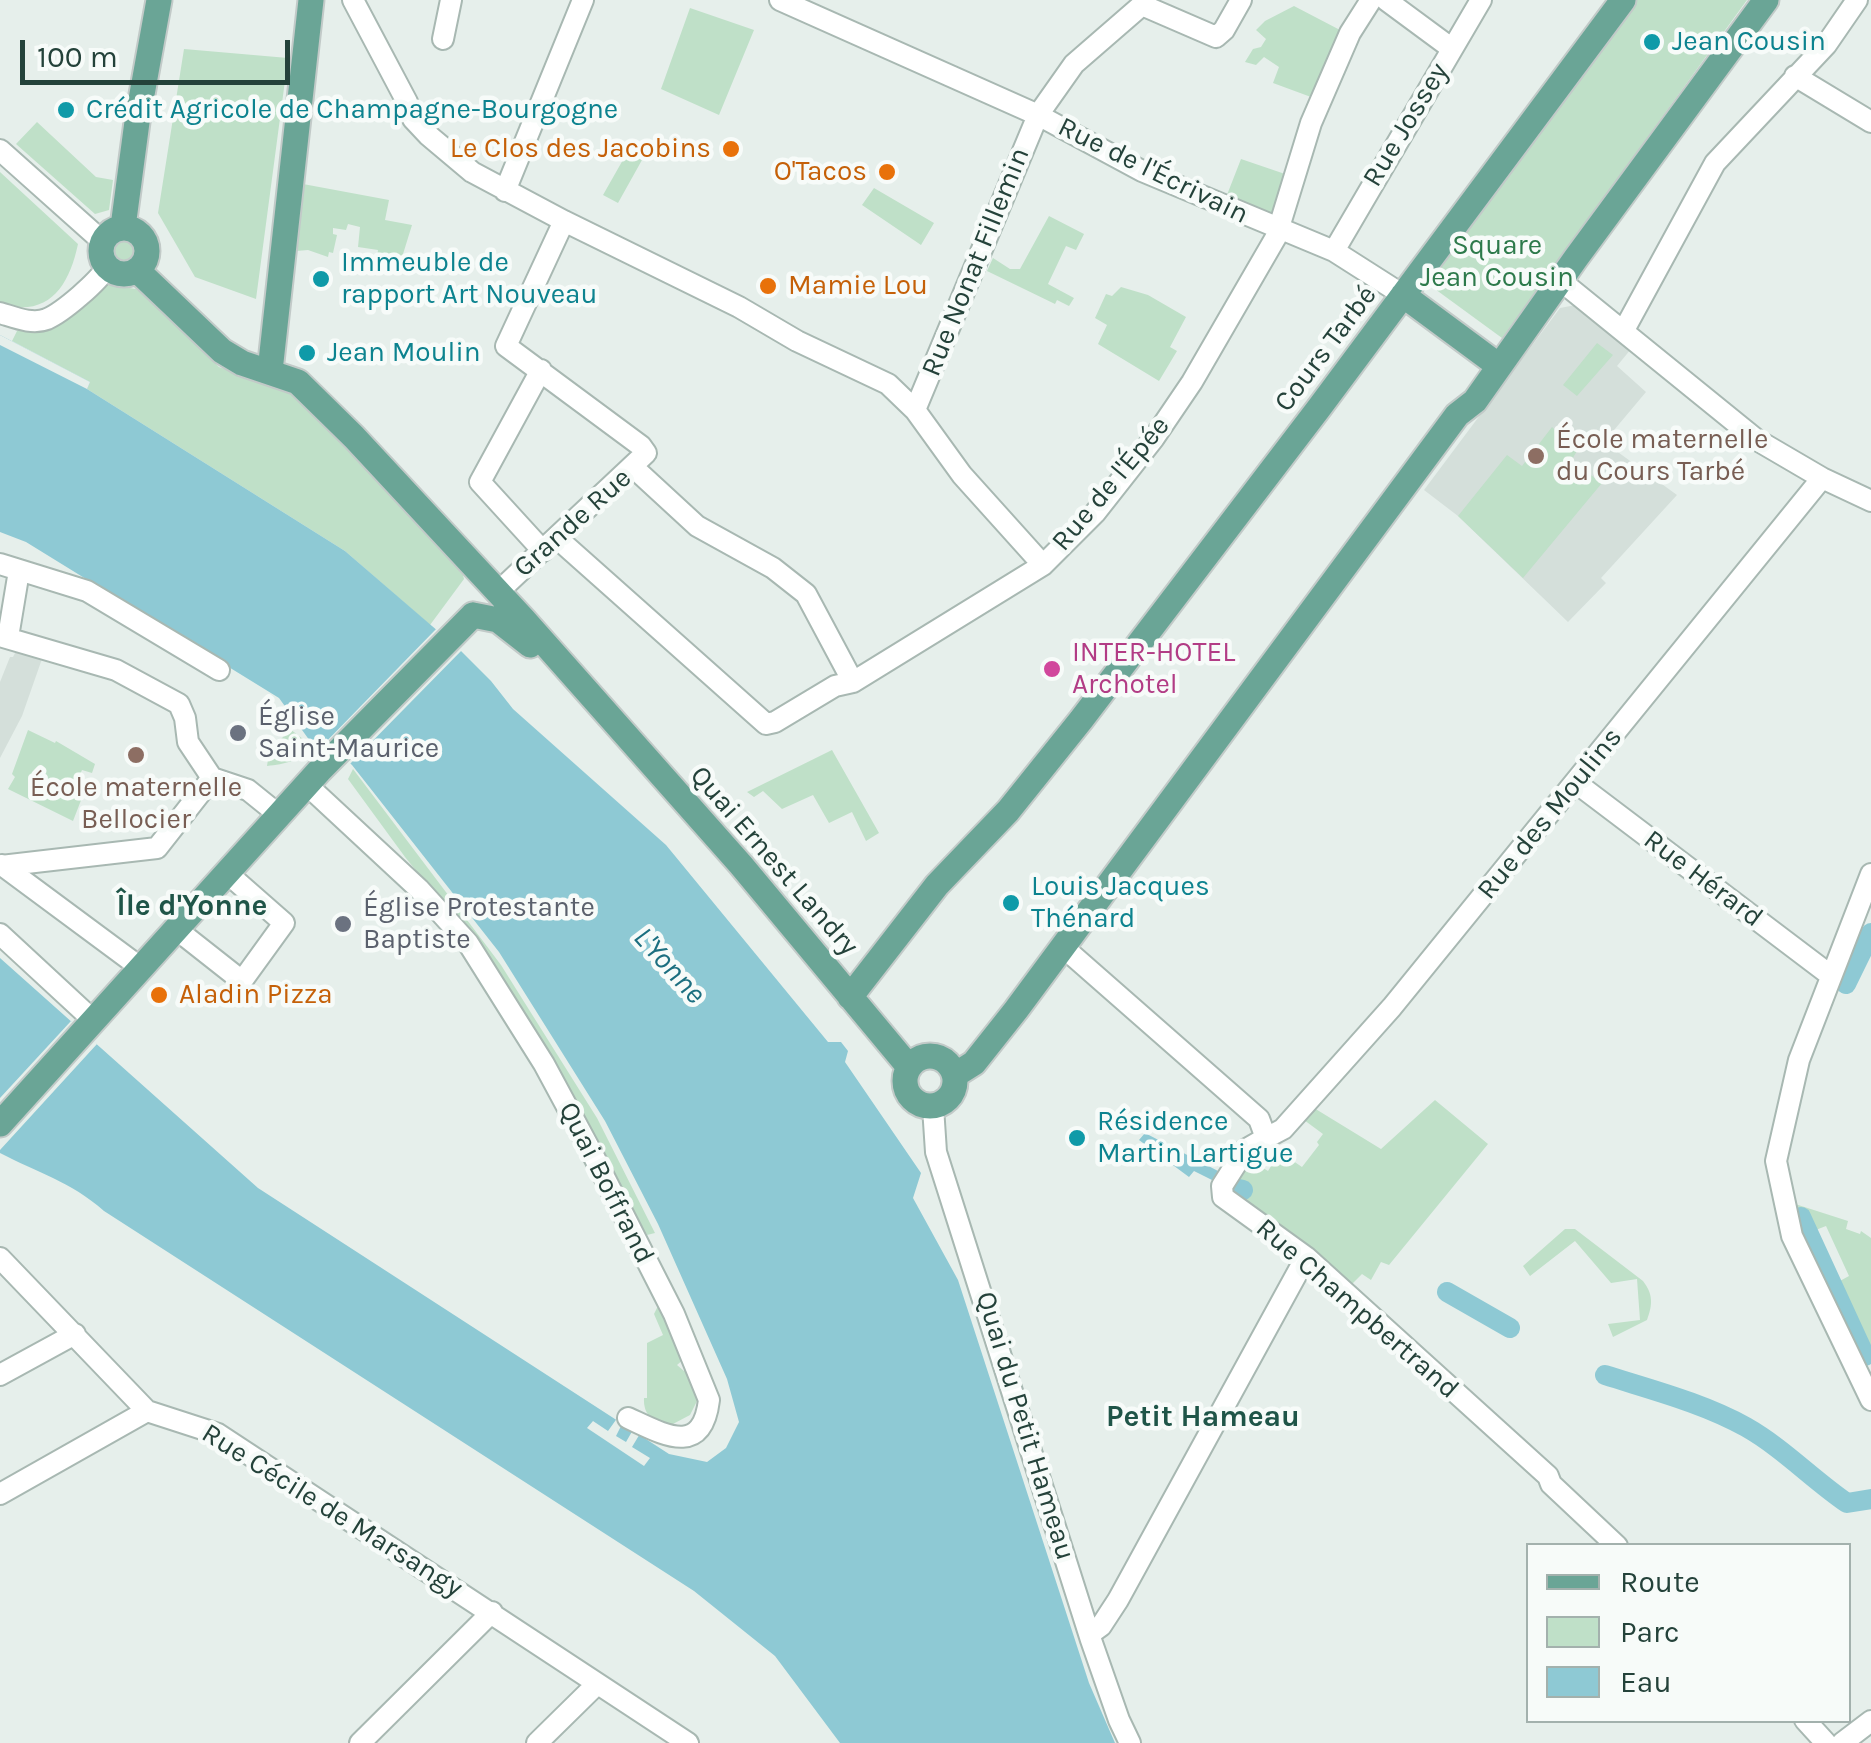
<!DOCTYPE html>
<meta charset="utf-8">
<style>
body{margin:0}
#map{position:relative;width:1871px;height:1743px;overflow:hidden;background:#e6efeb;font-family:Karla,sans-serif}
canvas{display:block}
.legend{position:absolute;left:1526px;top:1543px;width:325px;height:180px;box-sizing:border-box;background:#f7fbf9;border:2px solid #a3b1ad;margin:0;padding:12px 18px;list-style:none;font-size:30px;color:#24423a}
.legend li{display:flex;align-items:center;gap:20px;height:50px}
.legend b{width:50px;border:2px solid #a3b1ad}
.scale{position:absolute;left:20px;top:40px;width:270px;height:45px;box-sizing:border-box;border:5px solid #24423a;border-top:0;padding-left:12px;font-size:30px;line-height:35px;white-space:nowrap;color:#24423a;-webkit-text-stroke:8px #f7fbf9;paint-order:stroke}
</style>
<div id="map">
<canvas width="1871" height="1743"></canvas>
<ul class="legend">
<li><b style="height:12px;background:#6aa596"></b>Route</li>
<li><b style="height:28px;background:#bfe0c8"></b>Parc</li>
<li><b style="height:28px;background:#8ec9d4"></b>Eau</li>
</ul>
<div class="scale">100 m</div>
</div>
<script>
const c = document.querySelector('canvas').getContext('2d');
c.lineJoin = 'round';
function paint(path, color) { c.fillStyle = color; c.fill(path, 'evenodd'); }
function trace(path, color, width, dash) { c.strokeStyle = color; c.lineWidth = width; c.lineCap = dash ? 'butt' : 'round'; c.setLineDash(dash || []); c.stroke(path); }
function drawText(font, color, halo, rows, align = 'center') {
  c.font = font + ' Karla,sans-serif'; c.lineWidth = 9; c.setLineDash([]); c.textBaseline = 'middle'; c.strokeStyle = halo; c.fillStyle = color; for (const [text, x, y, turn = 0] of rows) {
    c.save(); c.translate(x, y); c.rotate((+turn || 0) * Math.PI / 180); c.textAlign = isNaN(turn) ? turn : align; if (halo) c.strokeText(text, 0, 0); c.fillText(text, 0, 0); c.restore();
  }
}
paint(new Path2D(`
 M1581 304 1631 349 1617 366 1646 392 1604 442 1677 495 1601 578 1606 583 1568 622 1458 516 1424 490 1560 308Z
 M17 649 43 656 22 716 0 758V682L10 657H13Z`), '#d4dfda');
paint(new Path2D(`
 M1630 0H1747L1502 338 1424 281Z
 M1294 6 1340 30 1311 97 1273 83 1279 67 1264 57 1256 65 1245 62 1253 49 1261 47 1266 39 1256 30 1265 21Z
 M690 8 754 30 719 115 661 89Z
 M184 49 288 58 256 299 195 277 158 213Z
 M37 122 96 177 113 180 109 210 95 214 16 144Z
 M628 151 642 160 618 203 603 195Z
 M1241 159 1285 174 1271 220 1225 200Z
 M0 172 78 244C69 287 48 318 0 304Z
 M303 184 389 200 385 220 412 225 399 267 390 265 391 256 377 257 378 250 358 247 360 227 348 224 346 230 333 228V234L337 235 333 253 329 252 328 257 308 250 296 251Z
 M874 188 934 223 921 245 862 205Z
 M1049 216 1084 234 1076 250 1066 246 1048 284 1074 298 1069 306 1057 300 1055 304 987 271 993 258 1010 269H1020Z
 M108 251a16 16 0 1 1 32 0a16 16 0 1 1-32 0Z
 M104 284 136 289 154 302 219 367 285 389 313 410 406 509 463 575 464 579 430 625 345 551 87 389 90 382 12 341 17 331 48 330Z
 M1121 287 1148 295 1186 317 1170 347 1177 351 1159 381 1098 344 1107 325 1095 318 1106 294 1112 296Z
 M1597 343 1613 355 1577 396 1563 385Z
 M1552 427 1577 451 1571 461 1602 483 1523 578 1458 516 1507 455 1522 466Z
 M290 729 312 746C300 761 285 764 267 766L269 753Z
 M28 730 55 743 56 741 95 764 92 773 82 770 75 786 85 790 73 821 8 789 15 777 12 774Z
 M832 750 879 833 866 841 852 812 829 823 813 795 782 809 763 791 754 797 747 792Z
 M353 769 501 965 597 1118 655 1233 647 1235 552 1060 479 948 405 857 348 779Z
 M1435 1100 1488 1144 1389 1265 1381 1262 1371 1280 1362 1274 1352 1284 1315 1251 1235 1195 1234 1184 1249 1159 1268 1171 1280 1152 1302 1167 1319 1145 1317 1142 1323 1134 1304 1120 1314 1108 1381 1149Z
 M1792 1203 1848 1221 1846 1229 1860 1234 1861 1231 1871 1238V1347L1868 1349 1838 1282 1849 1276 1826 1226 1813 1231 1807 1220 1795 1215Z
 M1565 1229H1575L1643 1281C1653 1294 1653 1304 1647 1320L1613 1337 1608 1324 1640 1320 1637 1279 1611 1283 1575 1241 1530 1276 1523 1266Z
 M658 1306 685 1358 677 1365 684 1371 690 1368 698 1399 690 1415 671 1425C654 1425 643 1415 644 1398H647V1343L663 1335 654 1314Z`), '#bfe0c8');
paint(new Path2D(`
 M0 335 90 382 87 389 345 551 461 651 491 681 513 709 666 845 828 1042H841L848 1051 845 1062 921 1173 913 1198 958 1280 1089 1683 1115 1743H840L775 1656 694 1591 104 1211C70 1181 38 1173 0 1153V958L258 1188 669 1454 707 1462 726 1448 739 1422 727 1379 658 1224 605 1121 499 952 352 765 323 737 315 748 279 698 26 542 0 532Z
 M1145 1133 1218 1171 1212 1180 1194 1171 1189 1177 1139 1140Z`), '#8ec9d4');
paint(new Path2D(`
 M0 335 90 382 87 389 0 345Z
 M439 626 464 648 347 767 323 744 317 752 309 749 314 745 319 749Z
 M71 1021 97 1044 0 1150V1098Z
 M618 1417 624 1420 616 1436 626 1442 634 1428 641 1432 632 1447 650 1458 644 1466 587 1428 593 1421 608 1431Z`), '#e6efeb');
trace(new Path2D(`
 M1846 984 1871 933
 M1234 1188 1243 1190
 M1801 1217 1865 1356
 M1447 1292 1510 1328
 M1605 1375C1652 1390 1703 1403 1746 1427 1783 1448 1812 1479 1847 1503L1871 1499`), '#8ec9d4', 20);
const minor = new Path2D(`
 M353 0 407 102 413 119 428 135 472 172 564 221 739 307 797 341 888 384 915 410 962 475 1043 565
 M780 0 1038 115 1142 171 1334 251 1403 295
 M1386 0 1451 48
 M443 39 451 0
 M1795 76 1871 122
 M0 150 102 241
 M505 191 583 0
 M1334 251 1481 0
 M1561 281 1757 440 1822 478 1871 501
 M0 313C14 317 32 325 47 319 63 312 98 282 107 267
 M1624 330 1715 163 1826 45 1857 0
 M541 370 480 482 543 551
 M915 410 1038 115 1074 64 1142 5 1216 37 1224 30 1241 0
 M634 468 697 526 773 568 806 594 853 682
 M558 539 766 724 775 722 835 686 853 682 1043 565 1095 513 1154 438 1192 382 1276 237 1311 123 1350 33 1371 0
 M0 564 87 591 219 670
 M498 592 646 453 641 446 506 346 564 221
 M0 636 116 670 179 704 185 718 188 742 212 778 248 790 279 815
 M8 637 19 571
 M1575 782 1830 975
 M307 785 419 889 468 943 544 1064 593 1155 674 1314 709 1400C702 1458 663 1434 628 1418
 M2 865 141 968
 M0 866 157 848 212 778
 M1871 874 1799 1060 1776 1161 1792 1236 1871 1400
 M176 929 242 981 284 923 227 873
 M0 934 94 1021
 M1063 947 1259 1119 1266 1138 1245 1150 1222 1186 1223 1197 1306 1257 1548 1476 1551 1484 1617 1546
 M933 1107 936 1152 1091 1640 1119 1720 1130 1743
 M1266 1138 1283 1129 1392 1007 1822 478
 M0 1258 147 1411 218 1434 688 1743
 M0 1375 75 1334
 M0 1494 147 1411
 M1090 1634 1101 1626 1118 1600 1306 1257
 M1805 1720 1826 1743
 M360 1743 492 1612
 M537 1743 597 1684
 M1842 1743 1871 1721`);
const major = new Path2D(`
 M123 227 137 122 159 0
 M101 251a23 23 0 1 1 46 0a23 23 0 1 1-46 0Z
 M137 270 222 351 242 363 298 382 354 437 524 620 741 865 909 1067
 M1403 295 1499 366
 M270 371 311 0
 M473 615 498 620 530 645
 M850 997 937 885 1008 811 1081 720 1319 408 1623 0
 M905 1081a25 25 0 1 1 50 0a25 25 0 1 1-50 0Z
 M955 1075 974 1063 1016 1010 1457 415 1475 401 1576 258 1766 0
 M0 1124 319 771 473 615`);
trace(minor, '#a8b8b2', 24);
trace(major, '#c2cac8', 29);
trace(minor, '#fff', 20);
trace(major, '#6aa596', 25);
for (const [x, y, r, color] of [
 [1652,42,10,"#0f9aa8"],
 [66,110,10,"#0f9aa8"],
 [731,149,10,"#e8710a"],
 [887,172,10,"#e8710a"],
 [321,279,10,"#0f9aa8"],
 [768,286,10,"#e8710a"],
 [307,353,10,"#0f9aa8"],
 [1536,456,10,"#8d6e63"],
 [1052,669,10,"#d1479c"],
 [238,733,10,"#6b7280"],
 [136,755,10,"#8d6e63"],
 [1011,903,10,"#0f9aa8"],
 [343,924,10,"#6b7280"],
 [159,995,10,"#e8710a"],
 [1077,1138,10,"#0f9aa8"]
]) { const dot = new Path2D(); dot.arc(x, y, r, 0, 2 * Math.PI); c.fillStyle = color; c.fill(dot); trace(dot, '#f7fbf9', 4); }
drawText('28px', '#0d838f', '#f7fbf9', [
 ["Jean Cousin",1672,42],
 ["Crédit Agricole de Champagne-Bourgogne",86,110],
 ["Immeuble de",341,263],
 ["rapport Art Nouveau",341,295],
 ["Jean Moulin",327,353],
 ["Louis Jacques",1031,887],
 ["Thénard",1031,919],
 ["Résidence",1097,1122],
 ["Martin Lartigue",1097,1154]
], 'left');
drawText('28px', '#24423a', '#f7fbf9', [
 ["Rue Jossey",1406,125,-59],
 ["Rue de l'Écrivain",1153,171,26],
 ["Rue Nonat Fillemin",976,262,-68],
 ["Cours Tarbé",1326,349,-53],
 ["Rue de l'Épée",1111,484,-50],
 ["Grande Rue",573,523,-42],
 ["Rue des Moulins",1550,814,-51],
 ["Quai Ernest Landry",774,861,49],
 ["Rue Hérard",1703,879,37],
 ["Quai Boffrand",606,1183,63],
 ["Rue Champbertrand",1357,1309,41],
 ["Quai du Petit Hameau",1025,1426,73],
 ["Rue Cécile de Marsangy",332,1511,32]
]);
drawText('28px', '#c56008', '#f7fbf9', [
 ["Le Clos des Jacobins",711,149],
 ["O'Tacos",867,172],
 ["Mamie Lou",788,286,"left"],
 ["Aladin Pizza",179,995,"left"]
], 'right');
drawText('28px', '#2d7a4b', '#f7fbf9', [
 ["Square",1497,246],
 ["Jean Cousin",1497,278]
]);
drawText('28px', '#785e54', '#f7fbf9', [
 ["École maternelle",1556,440],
 ["du Cours Tarbé",1556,472],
 ["École maternelle",136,788,"center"],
 ["Bellocier",136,820,"center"]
], 'left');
drawText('28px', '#b23c85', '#f7fbf9', [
 ["INTER-HOTEL",1072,653],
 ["Archotel",1072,685]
], 'left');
drawText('28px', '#5b616d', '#f7fbf9', [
 ["Église",258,717],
 ["Saint-Maurice",258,749],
 ["Église Protestante",363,908],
 ["Baptiste",363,940]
], 'left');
drawText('bold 30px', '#1f5548', '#f7fbf9', [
 ["Île d'Yonne",192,906],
 ["Petit Hameau",1203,1417]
]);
drawText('italic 30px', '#1c6f80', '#f7fbf9', [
 ["L'Yonne",669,966,48]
]);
</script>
